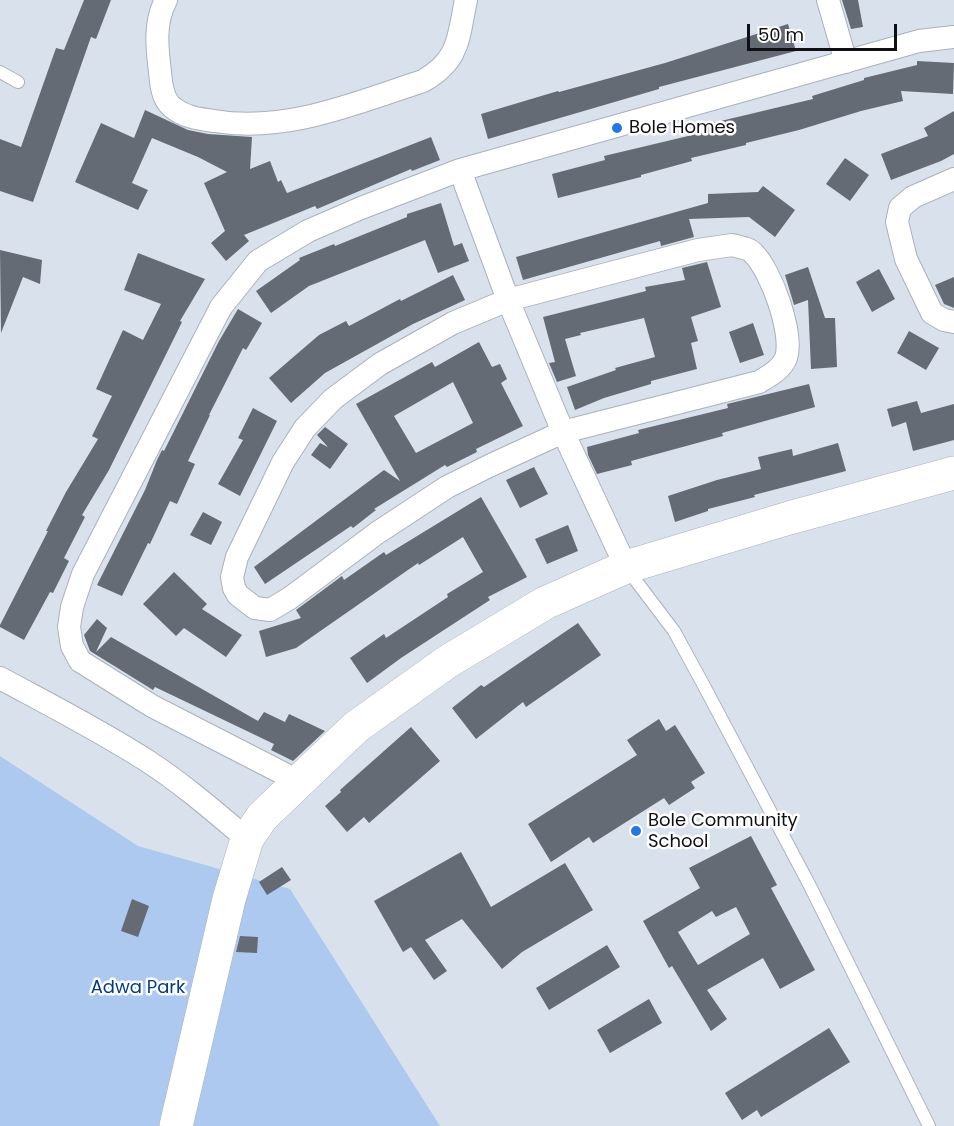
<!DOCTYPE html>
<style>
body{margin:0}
#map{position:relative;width:954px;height:1126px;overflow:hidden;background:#d9e1ec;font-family:Poppins,sans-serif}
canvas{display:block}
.scale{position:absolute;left:747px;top:24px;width:150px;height:27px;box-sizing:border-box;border:3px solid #0e1014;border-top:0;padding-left:8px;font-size:18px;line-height:21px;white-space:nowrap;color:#0e1014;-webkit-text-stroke:4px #fff;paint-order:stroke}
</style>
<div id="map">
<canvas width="954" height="1126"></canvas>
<div class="scale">50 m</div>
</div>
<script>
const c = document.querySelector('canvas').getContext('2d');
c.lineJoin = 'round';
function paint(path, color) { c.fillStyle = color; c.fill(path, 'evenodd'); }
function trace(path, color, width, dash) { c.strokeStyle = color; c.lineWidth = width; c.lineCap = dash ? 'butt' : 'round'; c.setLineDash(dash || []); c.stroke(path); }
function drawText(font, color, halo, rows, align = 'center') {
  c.font = font + ' Poppins,sans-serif'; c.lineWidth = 5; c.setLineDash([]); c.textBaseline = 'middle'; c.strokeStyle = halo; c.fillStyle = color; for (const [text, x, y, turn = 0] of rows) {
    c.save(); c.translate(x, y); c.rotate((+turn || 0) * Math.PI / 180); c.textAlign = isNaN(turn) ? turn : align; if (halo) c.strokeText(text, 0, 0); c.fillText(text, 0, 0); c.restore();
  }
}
paint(new Path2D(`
 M0 756 138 846 290 889 440 1126H0Z`), '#adc9f0');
paint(new Path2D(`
 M84 0H111L96 39 91 37 33 202 0 191V139L21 147 56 48 64 50Z
 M842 0H858L863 27 851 29Z
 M788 24 796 51 659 87V89L488 139 481 114 558 91 559 92 665 63Z
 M917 61 954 63 953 94 901 91 903 101 861 111 799 130 746 143V145L691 158 692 161 641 175V177L558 198 552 174 605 160 604 156 705 132 704 125 813 99 812 96 864 80V78L917 65Z
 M145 110 188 130 208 134 252 137 250 169 270 161 278 182 281 180 287 193 431 137 440 160 412 171 411 169 317 209 315 206 244 235 249 241 226 261 211 243 225 231 204 183 227 172 198 157 152 138 132 183 148 190 138 210 75 182 101 123 134 138Z
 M954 111V154L941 161 891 180 881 154 928 136 924 128Z
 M845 158 869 175 850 201 826 184Z
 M763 186 795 210 775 237 749 217 689 219 694 237 661 246 660 241 523 280 516 257 708 203V194L758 192Z
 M441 203 454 246 462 243 469 261 438 273 425 240 309 286 271 313 256 291 300 260 299 258 334 244 335 246 407 217V214Z
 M0 250 42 260 40 284 23 277 1 333Z
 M138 253 205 279 180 321 182 322 109 470 82 515 85 517 64 558 69 561 53 593 50 592 24 640 0 627V625L48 531H46L66 492 98 439 92 436 112 396 96 389 123 330 143 340 161 304 124 290Z
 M707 262 721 307 691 317 698 341 691 343 697 369 651 381V384L604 398 575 410 567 387 616 370 615 368 655 357 644 318 580 333 581 335 565 339 576 376 557 382 549 363 555 362 543 317 646 291 645 287 685 280 682 268Z
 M808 267 825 318H835L837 367 811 369 808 300 794 305 785 275Z
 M879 269 895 299 872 312 856 282Z
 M453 275 465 300 413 324 325 373 291 403 269 378 319 335 346 321 349 326 400 299 401 301Z
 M954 277V308L944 304 935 285Z
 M238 309 262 323 246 350 243 348 209 415H210L188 461 195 464 177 504 170 501 150 544 148 543 122 596 97 585 145 490 157 460 162 450 164 451 219 341Z
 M753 323 764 355 740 363 729 332Z
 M909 331 939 348 926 370 897 353Z
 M479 342 492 367 500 364 507 379 501 383 523 426 476 449 477 452 447 467 445 465 374 509 376 510 353 528 351 526 265 584 254 567 384 470 400 481 356 404 432 362 435 367ZM453 382 473 423 416 453 394 416Z
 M809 384 815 407 722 433 723 436 631 461 632 465 597 474 588 455 587 447 639 433 638 430 728 408 727 404Z
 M917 401 921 413 954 404V440L913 451 906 422 892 427 887 409Z
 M253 408 277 421 240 496 218 484 243 440 238 438Z
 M325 427 348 444 330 469 311 455 320 443 328 447 317 435Z
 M838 443 846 471 754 495 755 497 708 509V511L675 522 668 496 717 480 761 469 758 457 792 449 793 456Z
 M534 467 548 494 520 508 506 480Z
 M481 497 527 577 488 597 490 600 401 658 367 683 350 658 384 634 386 638 448 597 447 594 483 572 463 537 419 565 418 563 296 648 266 657 259 631 301 618 296 610 342 576 344 580 384 552 386 555Z
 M203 512 222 522 211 545 190 535Z
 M568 525 578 551 547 564 535 539Z
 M174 572 207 604 202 609 242 635 226 657 184 628 176 636 143 604Z
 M97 619 107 628 96 652 111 637 258 721 264 712 285 722 289 714 325 731 293 761 271 750 274 744 155 687 153 690 90 651 84 635Z
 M578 623 601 655 526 707 523 702 476 739 452 708 481 685 484 687Z
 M659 719 666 731 675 725 705 773 691 782 695 788 669 805 664 798 593 843 589 837 551 862 528 824 637 755 627 740Z
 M411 727 440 761 369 823 364 817 347 832 325 806 341 792 340 790Z
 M751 836 777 885 771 888 815 970 780 989 763 958 707 990 727 1019 711 1031 672 966 669 968 643 921 700 888 689 868ZM736 907 750 934 698 965 678 932 712 911 716 917Z
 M461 852 491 907 565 863 593 910 522 952 502 969 462 919 425 940 447 971 434 980 411 947 403 952 374 901Z
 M282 867 291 880 267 895 259 882Z
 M132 899 149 906 138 937 121 931Z
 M240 936 258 937 257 953 236 952Z
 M607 945 620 967 549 1010 536 988Z
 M649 999 662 1023 610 1053 597 1030Z
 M829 1028 850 1062 761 1117 757 1110 742 1120 725 1093Z`), '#646b74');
const lane = new Path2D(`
 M0 72 18 82
 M627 569 674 631 703 684 810 886 929 1126`);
const street = new Path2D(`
 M166 0C154 22 157 48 160 72 161 83 162 98 171 106 183 117 199 119 214 121 287 133 355 103 423 81 460 60 458 38 466 0
 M828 0 846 62
 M460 170 508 300 563 432 626 567
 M954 179 913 197 900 208 897 222 906 259 932 313 944 320 954 322
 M732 245C738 247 749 248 753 253 771 270 794 334 786 358 781 370 769 376 759 382L563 432 489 466 447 487 377 533 290 598 270 610 255 608 238 595 234 588 232 577 237 557 283 462 305 428 333 399 380 364 453 323 508 300 698 250Z
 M0 678C50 705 101 731 149 762 184 785 215 812 247 839
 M298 781 152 706 80 661 72 646 69 627 72 607 83 574 221 307 258 261 308 231 361 208 460 170 919 41 954 37`);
const secondary = new Path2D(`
 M176 1126 229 899 247 839 262 817 356 727 447 662 545 603 626 567 789 518 954 473`);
trace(lane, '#aab1bc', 14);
trace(street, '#aab1bc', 24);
trace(secondary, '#aab1bc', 34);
trace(lane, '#fff', 12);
trace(street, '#fff', 22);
trace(secondary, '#fff', 33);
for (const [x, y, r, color] of [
 [617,128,6,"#2577e2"],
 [636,831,6,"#2577e2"]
]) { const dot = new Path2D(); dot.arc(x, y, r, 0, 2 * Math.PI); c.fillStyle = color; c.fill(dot); trace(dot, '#fff', 2); }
drawText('18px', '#0e1014', '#fff', [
 ["Bole Homes",629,128],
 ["Bole Community",648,821],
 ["School",648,842]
], 'left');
drawText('18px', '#033c80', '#fff', [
 ["Adwa Park",138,988]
]);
</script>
